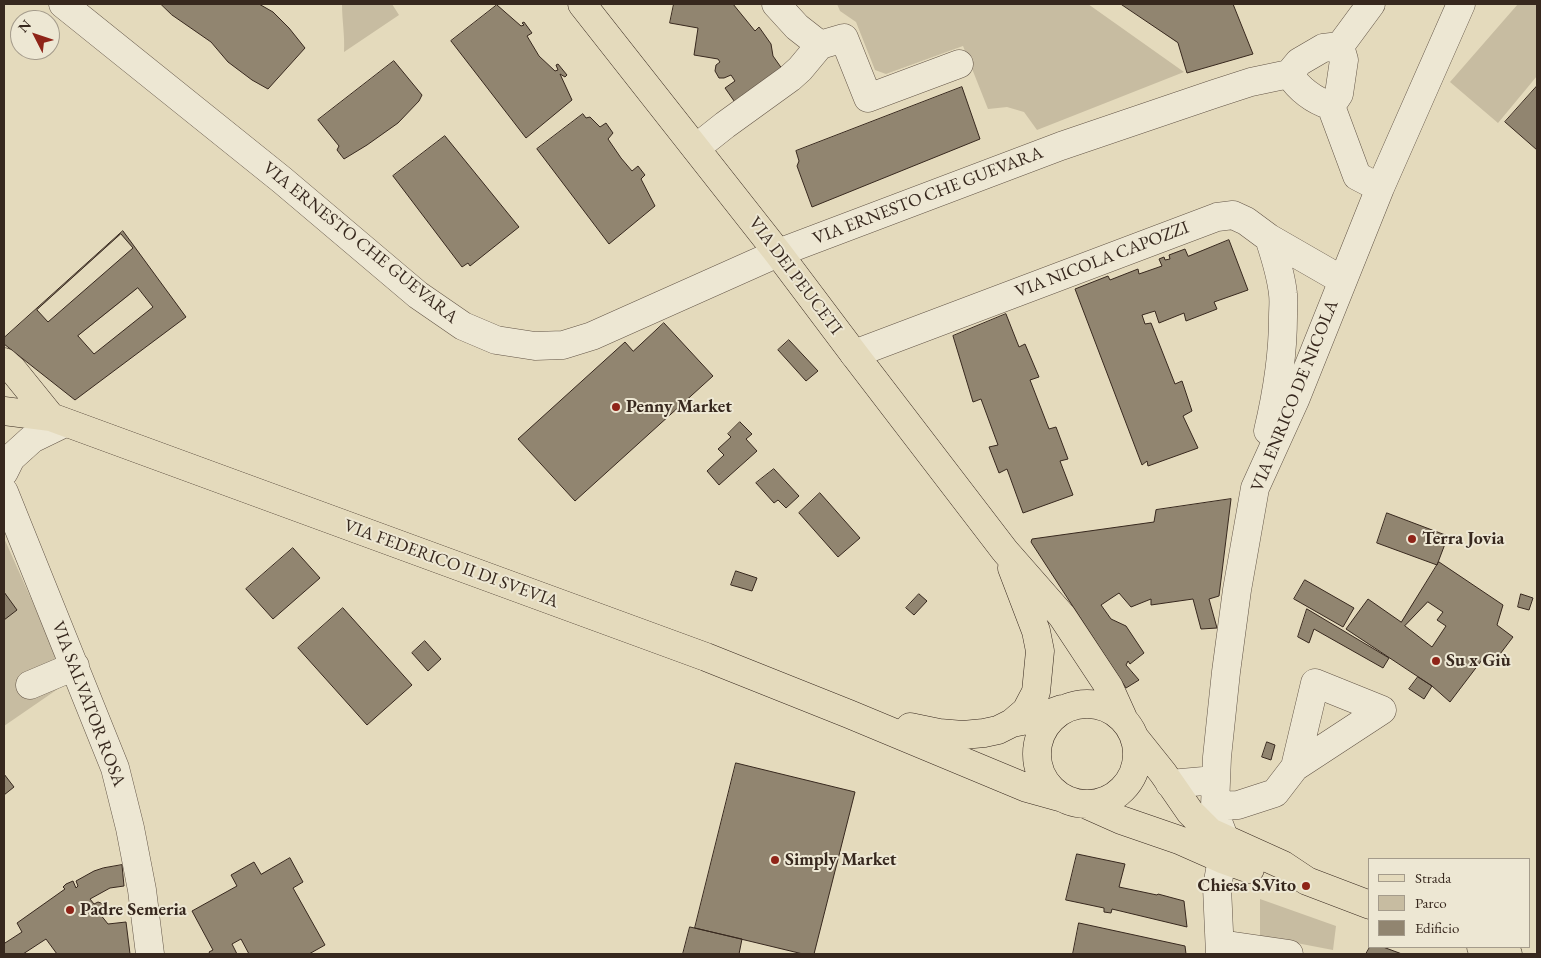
<!DOCTYPE html>
<meta charset="utf-8">
<style>
body{margin:0}
#map{position:relative;width:1541px;height:958px;overflow:hidden;background:#e4dabc;font-family:"EB Garamond",serif}
canvas{display:block}
.frame{position:absolute;inset:0;border:5px solid #37281e;pointer-events:none}
.legend{position:absolute;left:1368px;top:858px;width:162px;height:90px;box-sizing:border-box;background:#ede7d3;border:1px solid #a49b8b;margin:0;padding:6px 9px;list-style:none;font-size:15px;color:#37281e}
.legend li{display:flex;align-items:center;gap:10px;height:25px}
.legend b{width:25px;border:1px solid #a49b8b}
.north{position:absolute;left:10px;top:10px;width:50px;height:50px;box-sizing:border-box;background:#ede7d3;border:1px solid #a49b8b;border-radius:50%;rotate:311deg;font-size:14px;font-weight:700;line-height:20px;text-align:center;color:#37281e}
.north::after{content:'';display:block;margin:auto;width:18px;height:22px;background:#8f2418;clip-path:polygon(50% 0,100% 100%,50% 72%,0 100%)}
</style>
<div id="map">
<canvas width="1541" height="958"></canvas>
<div class="frame"></div>
<ul class="legend">
<li><b style="height:6px;background:#e4dabc"></b>Strada</li>
<li><b style="height:14px;background:#c7bca1"></b>Parco</li>
<li><b style="height:14px;background:#918570"></b>Edificio</li>
</ul>
<div class="north">N</div>
</div>
<script>
const c = document.querySelector('canvas').getContext('2d');
c.lineJoin = 'round';
function paint(path, color) { c.fillStyle = color; c.fill(path, 'evenodd'); }
function trace(path, color, width, dash) { c.strokeStyle = color; c.lineWidth = width; c.lineCap = dash ? 'butt' : 'round'; c.setLineDash(dash || []); c.stroke(path); }
function drawText(font, color, halo, rows, align = 'center') {
  c.font = font + ' "EB Garamond",serif'; c.lineWidth = 4; c.setLineDash([]); c.textBaseline = 'middle'; c.strokeStyle = halo; c.fillStyle = color; for (const [text, x, y, turn = 0] of rows) {
    c.save(); c.translate(x, y); c.rotate((+turn || 0) * Math.PI / 180); c.textAlign = isNaN(turn) ? turn : align; if (halo) c.strokeText(text, 0, 0); c.fillText(text, 0, 0); c.restore();
  }
}
paint(new Path2D(`
 M342 4H392L399 15 344 52C345 36 342 20 342 4Z
 M837 4H1088L1184 72 1037 130 1024 112 1007 107 988 109 963 46 886 74 875 70 856 22 840 11Z
 M1518 4H1537V76L1498 123 1450 82Z
 M4 538 68 682 4 726Z
 M1260 899 1336 926 1333 950 1260 936Z`), '#c7bca1');
const building = new Path2D(`
 M161 4H259L273 12 289 28 305 48 268 89 252 80 228 62 211 42 172 15Z
 M674 4H733L755 31 759 27 771 44 773 56 785 73 739 108 725 88 735 81 731 75 724 78H719L715 71 716 65 720 62 718 59 694 55 698 28 670 23Z
 M1121 4H1233L1253 54 1187 73 1178 43Z
 M497 5 521 26 524 25 522 23 524 22 532 33 527 36 539 56 555 71 558 70 556 65 558 64 567 75 565 77 560 74 572 100 526 138 451 41Z
 M394 61 422 95 419 101 398 123 367 145 344 159 337 150 339 146 318 120Z
 M1537 86V150L1505 122Z
 M962 87 980 139 812 207 797 166 799 161 796 151Z
 M583 114 586 118 590 117 600 127 606 123 613 133 608 139 621 158 632 171 638 166 645 175 641 179 655 206 609 244 537 149Z
 M445 136 519 227 470 266 468 263 462 267 393 176Z
 M123 231 186 317 75 400 4 344V338Z
 M121 234 133 248 48 322 37 310Z
 M1229 240 1248 290 1214 302 1217 309 1186 321 1184 313 1159 323 1155 311 1142 315 1145 324 1151 323 1175 384 1182 381 1192 411 1183 416 1198 448 1148 466 1147 461 1142 465 1075 289 1108 276 1110 280 1138 269 1139 274 1162 266 1159 259 1164 257 1165 260 1170 259 1169 255 1185 249 1188 256Z
 M138 288 153 307 94 354 78 336Z
 M1006 314 1019 347 1025 344 1039 377 1030 380 1049 429 1056 427 1068 459 1060 461 1073 495 1023 513 1007 469 999 473 989 447 998 445 981 399 973 402 953 336Z
 M664 323 713 376 575 501 518 439 625 342 633 351Z
 M789 340 818 371 806 381 778 350Z
 M740 422 752 434 746 439 757 451 719 485 707 471 724 455 718 449 731 437 728 434Z
 M774 469 799 496 786 508 778 500 774 503 756 483Z
 M820 493 860 538 838 557 799 513Z
 M1231 499 1219 596 1209 599 1217 628 1201 629 1193 599 1151 605V599L1131 607 1119 593 1101 605 1111 619 1126 626 1144 653 1130 664 1128 661 1126 665 1139 680 1126 688 1031 542 1032 539 1154 522 1156 510Z
 M1387 513 1448 536 1437 565 1377 543Z
 M293 548 320 578 273 619 246 589Z
 M1439 562 1503 605 1497 625 1513 637 1497 658 1488 652 1450 702 1432 686 1346 629 1368 599 1401 622ZM1428 602 1443 612 1437 620 1446 626 1432 647 1405 626Z
 M736 571 757 578 752 591 731 585Z
 M1305 580 1354 608 1343 627 1294 599Z
 M4 592 17 610 4 620Z
 M919 594 927 601 914 615 906 608Z
 M1521 594 1533 598 1529 610 1518 607Z
 M343 608 412 685 367 725 298 648Z
 M1307 609 1389 658 1383 668 1314 629 1309 643 1298 637Z
 M425 641 441 659 428 671 412 653Z
 M1418 677 1432 686 1424 699 1409 689Z
 M1267 742 1275 745 1271 760 1262 757Z
 M736 763 855 792 814 954H803L695 928Z
 M4 774 14 787 4 795Z
 M1077 854 1125 864 1119 887 1157 895 1158 894 1184 901 1187 927 1112 909 1111 913 1104 912V908L1066 900Z
 M290 858 303 882 293 888 325 945 309 954H249L241 939 232 944 237 954H210L209 952 213 950 192 911 237 886 231 875 254 862 261 874Z
 M122 865 124 886 110 888 90 899 94 904 98 902 101 903 104 906 105 909 100 914 108 924 126 922 130 954H57L46 939 23 954H4V941L5 943 22 932 17 923 65 889 63 887 66 884 73 881 76 888 78 886 76 881 94 871 103 868Z
 M1079 923 1185 946 1186 954H1073Z
 M690 927 742 939 739 954H683Z
 M1370 947H1383L1402 954H1366Z`);
paint(building, '#918570');
trace(building, '#37281e', 1);
const minor = new Path2D(`
 M63 4 282 180 418 295 463 326 496 340 535 346 563 345 592 336 778 253 1061 146 1214 94 1251 82 1289 74
 M776 4 797 27 820 45 844 38 868 98 959 64
 M1289 74 1299 62 1323 48 1340 46 1371 4
 M1289 74C1299 89 1313 100 1331 106
 M1331 106 1357 176 1380 188
 M1331 106 1339 94 1344 60 1340 46
 M696 148 725 125 790 78 800 69 820 45
 M854 354 1217 217 1233 215 1246 221 1269 238 1342 280
 M1268 431C1277 393 1283 356 1283 317 1283 309 1284 301 1283 294 1281 275 1275 256 1269 238
 M4 472 11 458 32 439 65 423
 M4 492 115 768 130 828 142 890 150 954
 M30 685 75 666
 M1170 784 1215 780
 M1215 806 1238 805 1275 793 1295 767 1382 710 1315 683 1295 767
 M1225 840 1217 819 1215 806 1217 757 1226 672 1237 590 1255 488 1295 400 1380 188 1461 4
 M1220 944 1289 954
 M1220 954 1217 887 1222 859`);
const major = new Path2D(`
 M582 4 778 253 854 354 1005 551 1062 616 1109 687 1123 718
 M4 362 13 370 51 417
 M4 411 51 417 706 657 849 714 1027 788 1063 798
 M1037 754a50 50 0 1 1 100 0a50 50 0 1 1-100 0Z
 M1012 723 1026 711 1036 692 1040 651 1036 631 1012 568
 M910 727 939 733 963 735 984 733 998 730 1012 723 1037 718 1062 709
 M1135 738 1163 773 1190 812 1210 832 1283 865 1307 881 1370 905
 M1085 804 1121 820 1179 840 1222 859 1250 869
 M1481 947 1508 954`);
trace(minor, '#625446', 29);
trace(major, '#37281e', 29);
trace(minor, '#ede7d3', 28);
trace(major, '#e4dabc', 28);
for (const [x, y, r, color] of [
 [616,407,5,"#8f2418"],
 [1412,539,5,"#8f2418"],
 [1436,661,5,"#8f2418"],
 [775,860,5,"#8f2418"],
 [1306,886,5,"#8f2418"],
 [70,910,5,"#8f2418"]
]) { const dot = new Path2D(); dot.arc(x, y, r, 0, 2 * Math.PI); c.fillStyle = color; c.fill(dot); trace(dot, '#ede7d3', 2); }
drawText('18px', '#37281e', '#ede7d3', [
 ["VIA ERNESTO CHE GUEVARA",928,196,-21],
 ["VIA ERNESTO CHE GUEVARA",360,243,39],
 ["VIA NICOLA CAPOZZI",1102,260,-21],
 ["VIA DEI PEUCETI",795,276,53],
 ["VIA ENRICO DE NICOLA",1295,396,-68],
 ["VIA FEDERICO II DI SVEVIA",451,564,20],
 ["VIA SALVATOR ROSA",88,704,69]
]);
drawText('bold 18px', '#37281e', '#ede7d3', [
 ["Penny Market",626,407],
 ["Terra Jovia",1422,539],
 ["Su x Giù",1446,661],
 ["Simply Market",785,860],
 ["Chiesa S.Vito",1296,886,"right"],
 ["Padre Semeria",80,910]
], 'left');
</script>
